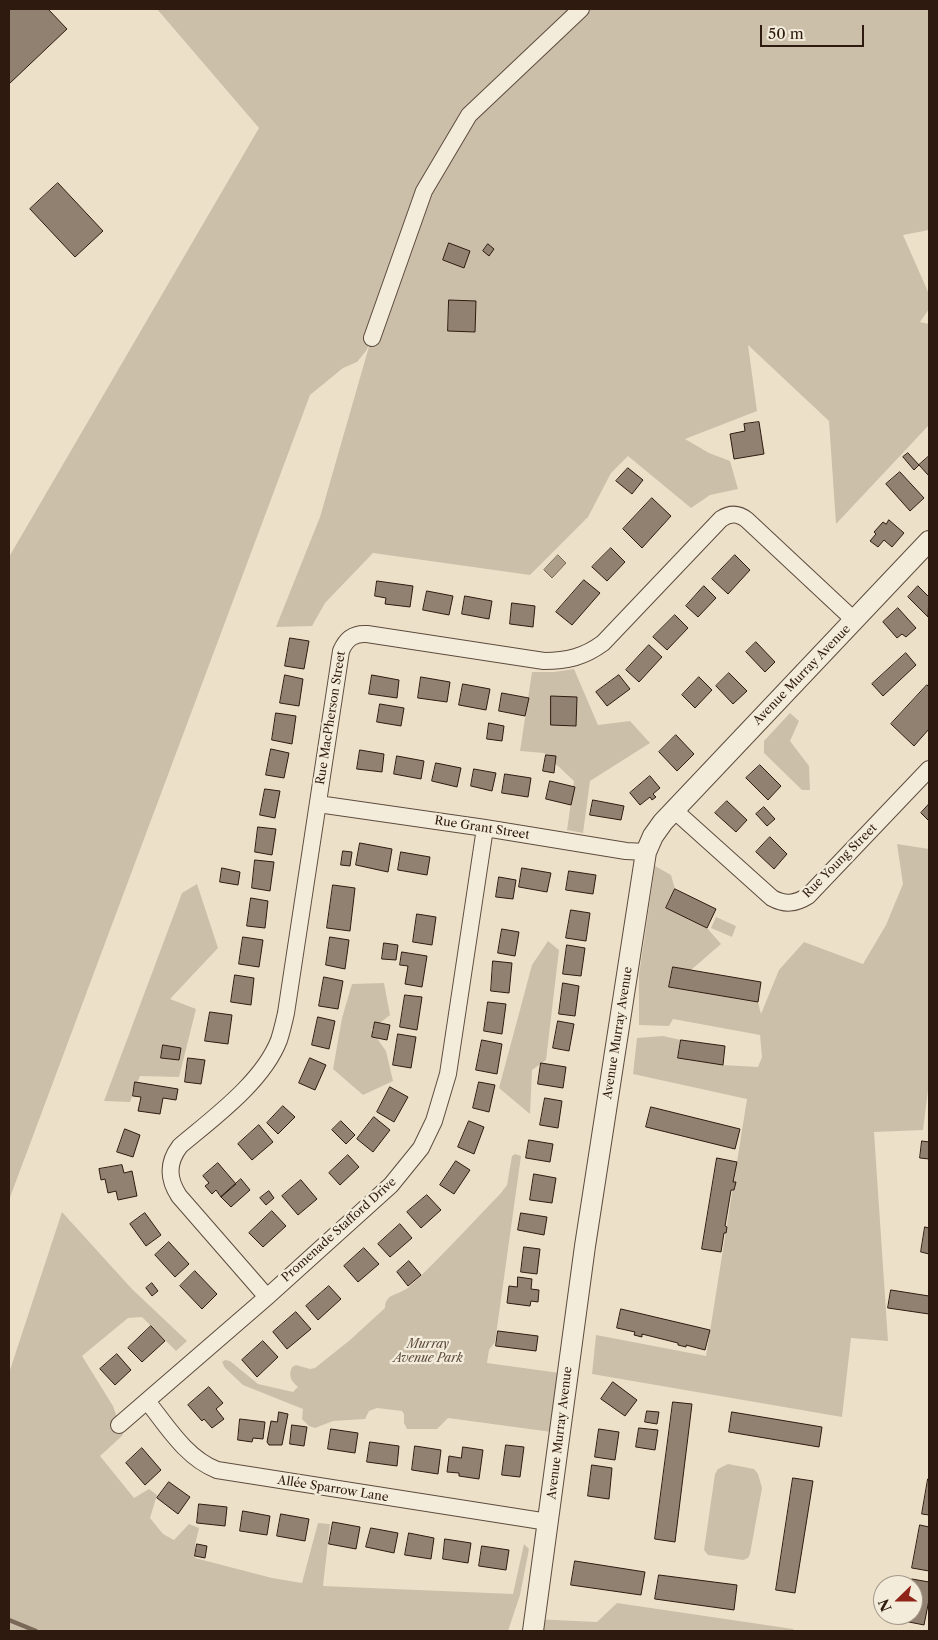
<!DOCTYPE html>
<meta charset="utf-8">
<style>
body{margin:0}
#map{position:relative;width:938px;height:1640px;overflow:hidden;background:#ece1c8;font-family:"Libre Caslon Text",serif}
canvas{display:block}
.frame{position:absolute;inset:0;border:10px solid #2f1a10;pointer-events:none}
.north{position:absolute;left:873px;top:1575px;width:50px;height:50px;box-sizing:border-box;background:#f3ecdb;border:1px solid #a5988a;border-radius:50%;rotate:248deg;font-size:14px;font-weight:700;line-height:20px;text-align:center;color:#2f1a10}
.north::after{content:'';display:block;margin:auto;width:18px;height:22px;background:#8f2418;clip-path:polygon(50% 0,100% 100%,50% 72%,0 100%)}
.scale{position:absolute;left:760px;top:25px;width:104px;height:22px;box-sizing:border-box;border:2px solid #2f1a10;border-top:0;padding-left:6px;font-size:15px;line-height:18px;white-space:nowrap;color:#2f1a10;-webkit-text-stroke:4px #f3ecdb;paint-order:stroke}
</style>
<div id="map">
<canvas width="938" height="1640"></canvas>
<div class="frame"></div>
<div class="north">N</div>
<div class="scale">50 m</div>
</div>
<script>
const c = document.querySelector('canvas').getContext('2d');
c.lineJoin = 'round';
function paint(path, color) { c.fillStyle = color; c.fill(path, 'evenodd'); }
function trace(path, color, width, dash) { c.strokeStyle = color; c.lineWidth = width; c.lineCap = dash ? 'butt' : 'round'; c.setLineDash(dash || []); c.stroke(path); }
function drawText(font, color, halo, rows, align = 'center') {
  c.font = font + ' "Libre Caslon Text",serif'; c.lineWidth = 4.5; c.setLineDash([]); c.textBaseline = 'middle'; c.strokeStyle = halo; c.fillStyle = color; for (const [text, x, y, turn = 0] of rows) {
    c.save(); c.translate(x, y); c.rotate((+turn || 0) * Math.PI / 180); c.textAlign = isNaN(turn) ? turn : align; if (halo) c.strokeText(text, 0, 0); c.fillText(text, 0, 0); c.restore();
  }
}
paint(new Path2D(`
 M157 9H929V230L903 235 929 294V309L920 322 929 324V425L836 524 829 421 748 345 757 411 685 439 709 453 730 461 738 489 710 495 691 508 628 456 611 473 588 517 530 575 373 553 325 603 312 626 276 627 320 517 370 343 366 351 357 362 343 368 310 395 9 1200V557L259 128Z
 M574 669 598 725 630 721 650 743 590 781 583 833 567 830 574 781 544 753 520 751 532 672H554Z
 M790 713 799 721 790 741 809 766 810 790H802L764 753V741Z
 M897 844 929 849V1082L923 1130 874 1132 888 1341 851 1338 842 1417 592 1374 596 1335 706 1356 747 1099 633 1074 637 1038 663 1036 681 1040 678 1058 723 1065 758 1067 762 1057 760 1035 673 1019 669 1026 639 1025V975L655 866 671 875 675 889 666 908 707 928 721 944 691 970 673 967 669 987 758 1002 761 1014 779 970 804 942 863 964 886 925 903 884Z
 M197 884 218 948 170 999 196 1009 179 1077 140 1076 130 1102 104 1101 182 893Z
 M716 917 736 926 732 937 711 928Z
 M548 941 559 950 546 1060 532 1070 530 1114 499 1088 532 965Z
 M384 983 390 1015 371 1030 386 1051 393 1081 363 1095 333 1069 342 1018 352 984Z
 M515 1154 521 1156 496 1335 495 1342 489 1350 487 1363 567 1374 559 1433 448 1418 437 1429H407L404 1423V1414L402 1411 377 1408 369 1411 365 1419 333 1421 315 1428 309 1426 302 1419 303 1409 243 1385 225 1368 222 1362 225 1360 230 1361 258 1384 293 1392 298 1387C291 1381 288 1376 292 1367L296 1365 310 1369 315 1368 350 1340 385 1308C385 1293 400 1295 409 1287 441 1257 470 1225 501 1193L507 1185 512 1156Z
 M62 1212 132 1289 187 1341 176 1351 142 1317 128 1318 82 1356 113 1406 123 1435 100 1456 134 1498 149 1489 157 1495 150 1518 163 1534 174 1540 189 1524 199 1528 195 1545V1558L272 1578 302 1583 318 1523 330 1524 323 1586 513 1594 524 1544 529 1549 520 1595 508 1631H9V1373Z
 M728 1464 754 1469 758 1474 762 1488 750 1554 748 1558 743 1560 708 1555 704 1550 715 1474 718 1469Z
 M617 1603 793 1629 795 1631H533L534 1619 597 1622Z`), '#ccbfa9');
const water = new Path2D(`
 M558 555 566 563 552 578 544 570Z`);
paint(water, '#ac9d89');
trace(water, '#7a6959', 1);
trace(new Path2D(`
 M9 1620 36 1631`), '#7a6959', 4.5);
const building = new Path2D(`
 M9 9H48L67 29 9 84Z
 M58 183 103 231 75 257 30 209Z
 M449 243 470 251 464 268 443 260Z
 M488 244 494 249 489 256 483 251Z
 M449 300 476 301 475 332 448 331Z
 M759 422 764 454 734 459 730 434 745 431 744 424Z
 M908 453 919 465 914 470 903 457Z
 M929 456V476L919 465Z
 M628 468 643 480 632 494 616 481Z
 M900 472 924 498 910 511 886 484Z
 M652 498 671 516 642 548 623 529Z
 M889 520 904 533 892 547 884 540 878 547 870 541 876 534 874 532 883 522 886 524Z
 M611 548 625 562 607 581 592 567Z
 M735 555 750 570 728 594 712 579Z
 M584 580 600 593 572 625 556 612Z
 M377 581 413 586 410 607 385 604 386 598 375 596Z
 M704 586 716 598 698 617 686 606Z
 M918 586 929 597 928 617 908 597Z
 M427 591 453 596 449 615 423 610Z
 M465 596 492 601 489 619 462 614Z
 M512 603 535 606 533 627 510 624Z
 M898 608 916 628 906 637 902 634 897 638 883 622Z
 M675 615 688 628 667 650 653 637Z
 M290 638 309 641 304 669 285 666Z
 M756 642 775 662 765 672 746 652Z
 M649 645 662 657 639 682 626 670Z
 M906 653 916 665 883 696 872 684Z
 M729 673 747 691 733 704 716 686Z
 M285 675 303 679 299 706 280 703Z
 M372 675 399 680 397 698 369 694Z
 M619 675 630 689 607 706 596 692Z
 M421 677 450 682 447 702 418 698Z
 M699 677 712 690 695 708 682 695Z
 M463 684 490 689 486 710 459 705Z
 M927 685 929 687V729L914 746 891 724Z
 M502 693 529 698 525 716 499 711Z
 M551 696 577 697 576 726 551 725Z
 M380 704 404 708 401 726 377 722Z
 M276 713 296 716 292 744 272 740Z
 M489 723 504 726 502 741 487 739Z
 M676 735 694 754 677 771 659 752Z
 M271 749 289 753 284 778 266 775Z
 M360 750 384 754 382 772 357 769Z
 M546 755 556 756 554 773 543 771Z
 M397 756 424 761 421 779 394 774Z
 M436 763 461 768 457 787 432 781Z
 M760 765 781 786 768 800 746 778Z
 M474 769 496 773 492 791 471 786Z
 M505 774 531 778 528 797 502 793Z
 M650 776 660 788 653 794 656 797 652 800 650 797 640 805 630 793Z
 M550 781 575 787 571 805 546 799Z
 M265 789 280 791 275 818 260 815Z
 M593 800 624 806 621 820 590 815Z
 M727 801 747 820 736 832 715 813Z
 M929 804V821L921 813Z
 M764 807 775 819 767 826 756 814Z
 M258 827 276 829 272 855 255 852Z
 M770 837 787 854 774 869 756 852Z
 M360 843 392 849 388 872 356 865Z
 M343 851 352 852 350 866 341 865Z
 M401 852 430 857 427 875 398 870Z
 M255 860 274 862 270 891 252 888Z
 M222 868 240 872 238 885 220 882Z
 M522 868 551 873 547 892 519 887Z
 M569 871 596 875 593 894 566 890Z
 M499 877 516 880 513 899 496 897Z
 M333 885 355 888 350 931 327 928Z
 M675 889 716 909 707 928 666 908Z
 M251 898 268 901 265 928 247 926Z
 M571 910 590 913 586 941 566 938Z
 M417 914 436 917 432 945 413 942Z
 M502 929 519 932 515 956 498 953Z
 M243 937 263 940 259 967 239 964Z
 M330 937 349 940 345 969 326 965Z
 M384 943 398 945 396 960 382 959Z
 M567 945 585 948 581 976 563 974Z
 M402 952 427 956 422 987 405 984 408 966 400 965Z
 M493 961 512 963 509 993 491 991Z
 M673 967 761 982 758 1002 669 987Z
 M235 975 254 978 251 1005 231 1002Z
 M324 977 343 981 338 1009 319 1006Z
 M563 983 579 986 575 1016 559 1014Z
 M405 995 422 997 417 1030 400 1027Z
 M488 1002 506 1004 502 1034 484 1031Z
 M210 1012 232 1015 228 1044 205 1041Z
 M318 1017 335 1021 329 1049 312 1045Z
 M558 1021 574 1024 569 1051 553 1048Z
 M375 1022 390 1025 387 1040 372 1037Z
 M398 1034 416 1037 411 1068 393 1065Z
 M482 1040 502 1044 497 1074 476 1070Z
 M681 1040 725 1046 723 1065 678 1058Z
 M163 1045 181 1048 179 1060 161 1058Z
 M188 1058 205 1060 201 1084 185 1082Z
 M310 1058 326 1065 315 1090 299 1083Z
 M541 1063 566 1067 563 1088 538 1084Z
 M135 1082 178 1089 176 1100 163 1098 160 1114 138 1111 141 1097 133 1096Z
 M479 1082 495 1085 489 1112 473 1108Z
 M390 1087 408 1097 394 1122 377 1112Z
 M545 1098 562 1101 558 1128 540 1125Z
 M283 1106 295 1117 278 1134 267 1123Z
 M651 1107 740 1129 735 1149 646 1127Z
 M374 1117 390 1130 373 1152 357 1139Z
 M341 1121 355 1135 346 1144 332 1130Z
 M469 1121 484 1127 474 1154 458 1147Z
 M259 1125 273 1142 252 1160 238 1144Z
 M125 1129 140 1135 133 1157 117 1152Z
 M529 1140 553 1144 550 1162 526 1158Z
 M922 1141 929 1142V1159L920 1158Z
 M348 1155 359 1167 340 1185 329 1173Z
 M717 1158 737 1162 733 1182H736L734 1190H731L725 1226 727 1227 726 1233H724L721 1252 702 1249Z
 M456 1161 470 1170 454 1194 440 1185Z
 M218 1163 236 1184 221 1197 216 1190 212 1194 205 1186 209 1183 203 1176Z
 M122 1165 124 1173 132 1171 137 1196 118 1200 116 1191 108 1193 105 1179 101 1180 99 1169Z
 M534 1174 556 1178 552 1203 530 1200Z
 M241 1179 250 1190 231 1207 221 1197Z
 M301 1180 317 1199 298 1215 282 1196Z
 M269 1191 274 1198 266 1205 260 1198Z
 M427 1195 441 1210 421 1228 407 1212Z
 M272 1211 286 1226 263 1247 249 1233Z
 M145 1213 161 1235 146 1246 130 1224Z
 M521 1213 547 1217 544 1235 518 1230Z
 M400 1224 412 1238 390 1257 378 1244Z
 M925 1227 929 1228V1254L921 1252Z
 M169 1242 189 1264 175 1277 155 1255Z
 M524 1247 540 1249 537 1274 521 1272Z
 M364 1248 379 1264 358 1282 344 1266Z
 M409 1261 421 1275 408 1286 397 1272Z
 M195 1271 217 1294 202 1309 180 1286Z
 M518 1277 532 1279 531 1289 539 1290 538 1302 531 1301 530 1306 507 1303 509 1286 517 1287Z
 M152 1283 158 1291 152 1296 146 1288Z
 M329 1286 341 1299 318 1320 306 1306Z
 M891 1290 929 1296V1314L888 1308Z
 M621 1309 710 1330 705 1350 686 1345V1347L678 1345V1343L642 1334V1337L634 1335 635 1332 617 1328Z
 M296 1312 311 1329 287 1349 273 1332Z
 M151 1326 165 1341 142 1362 128 1348Z
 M498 1331 538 1336 536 1351 496 1346Z
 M263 1341 278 1357 257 1377 242 1360Z
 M117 1354 131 1370 115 1385 100 1369Z
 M613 1382 637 1400 625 1416 601 1399Z
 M209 1387 223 1403 216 1409 224 1419 212 1428 204 1419 202 1421 188 1405Z
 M673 1402 692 1404 675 1542 655 1539Z
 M647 1411 659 1412 657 1424 645 1422Z
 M279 1412 288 1414 282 1445H269L267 1442 271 1421 277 1422Z
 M732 1412 822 1427 819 1447 729 1432Z
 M240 1419 265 1422 263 1439 253 1438 252 1442 238 1440Z
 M292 1425 307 1427 304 1446 290 1444Z
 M639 1428 658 1430 655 1450 636 1447Z
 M331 1429 358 1433 355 1453 328 1449Z
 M599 1429 619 1432 615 1460 595 1457Z
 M370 1442 399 1446 397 1466 367 1462Z
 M506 1445 524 1447 520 1477 502 1475Z
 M415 1446 441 1450 438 1474 412 1470Z
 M463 1447 483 1450 479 1479 459 1476V1473L447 1472 449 1456 461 1458Z
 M142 1448 161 1470 145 1485 126 1463Z
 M592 1465 612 1468 609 1499 588 1496Z
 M793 1478 813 1481 795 1593 776 1590Z
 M928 1479H929V1515L922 1514Z
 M169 1482 190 1497 178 1514 157 1498Z
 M199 1504 227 1507 225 1526 197 1523Z
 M243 1511 270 1516 267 1535 240 1531Z
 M281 1514 309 1519 305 1541 277 1536Z
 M333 1522 360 1527 356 1549 329 1544Z
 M920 1525 929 1527V1571L912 1568Z
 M371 1528 398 1533 394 1553 366 1547Z
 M409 1533 434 1538 431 1559 405 1555Z
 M445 1539 471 1543 468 1563 443 1559Z
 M197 1544 207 1546 205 1558 195 1556Z
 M482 1546 509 1550 506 1570 479 1566Z
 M575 1561 645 1572 641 1595 571 1585Z
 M659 1575 737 1585 734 1610 655 1599Z
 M912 1579 929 1582V1600L924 1625 904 1621 905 1615H913V1585H911Z`);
paint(building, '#918170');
trace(building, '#2f1a10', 1);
const minor = new Path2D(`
 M372 338 424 191 469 115 581 9
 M318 804 485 828 626 851 646 852
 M674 810 772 898C785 905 795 904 808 896L929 769
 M267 1297 179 1196C168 1179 167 1163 180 1146 213 1118 263 1082 279 1040 282 1031 284 1022 286 1013L341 651C346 639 354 633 367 634L544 661C567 661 584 657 603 643L721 519C730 513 738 513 747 520L854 620
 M147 1401C167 1426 186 1458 217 1470L548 1522
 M119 1425 267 1297 391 1185 421 1148 434 1121 448 1074 485 828`);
const tertiary = new Path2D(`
 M533 1631 585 1246 646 852 653 836 663 822 929 541`);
trace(minor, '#5e4c3e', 18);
trace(tertiary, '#5e4c3e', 22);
trace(minor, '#f3ecdb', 16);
trace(tertiary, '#f3ecdb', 20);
drawText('12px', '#2f1a10', '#f3ecdb', [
 ["Avenue Murray Avenue",802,675,-46],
 ["Rue MacPherson Street",331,718,-81],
 ["Rue Grant Street",482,828,9],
 ["Rue Young Street",840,861,-45],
 ["Avenue Murray Avenue",618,1033,-81],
 ["Promenade Stafford Drive",339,1230,-42],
 ["Avenue Murray Avenue",560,1433,-83],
 ["Allée Sparrow Lane",333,1489,9]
]);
drawText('italic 12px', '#5e4c3e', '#f3ecdb', [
 ["Murray",428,1345],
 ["Avenue Park",428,1359]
]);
</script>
